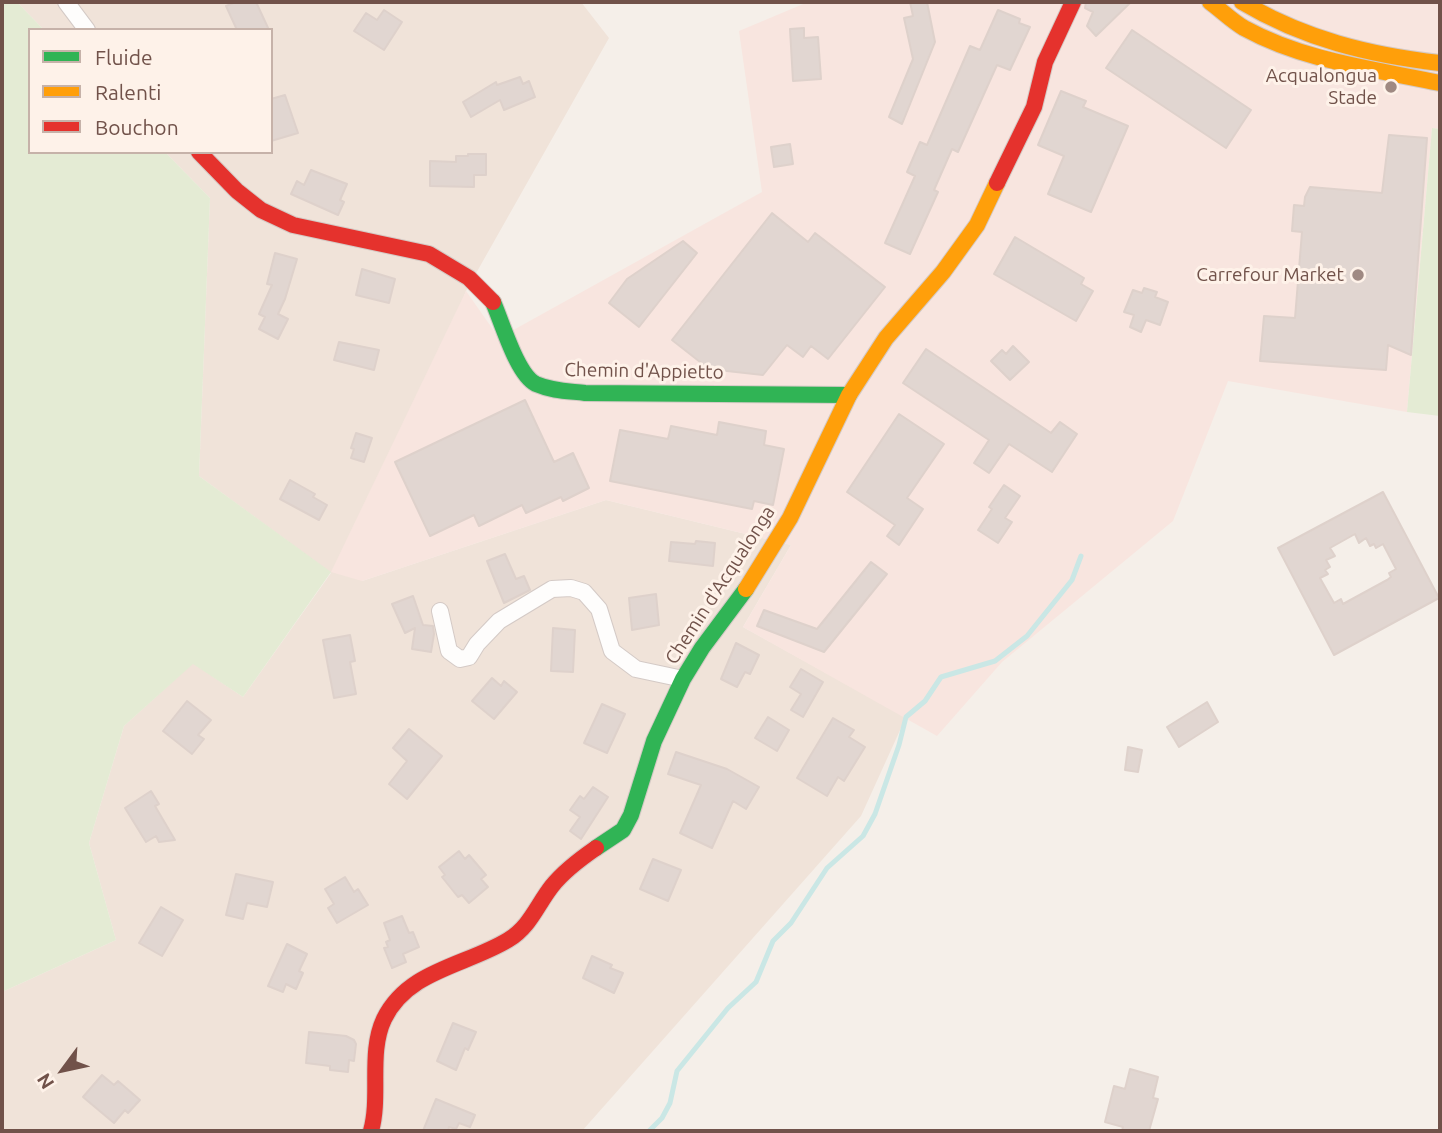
<!DOCTYPE html>
<style>
body{margin:0}
#map{position:relative;width:1442px;height:1133px;overflow:hidden;background:#f5efe9;font-family:Ubuntu,sans-serif}
canvas{display:block}
.frame{position:absolute;inset:0;border:4px solid #71524a;pointer-events:none}
.legend{position:absolute;left:28px;top:28px;width:245px;height:126px;box-sizing:border-box;background:#fef2e9;border:2px solid #c6b2a9;margin:0;padding:9px 12px;list-style:none;font-size:21px;color:#71524a}
.legend li{display:flex;align-items:center;gap:14px;height:35px}
.legend b{width:35px;border:2px solid #c6b2a9}
.north{position:absolute;left:28px;top:1035px;width:70px;height:70px;-webkit-text-stroke:5px #fef2e9;paint-order:stroke;rotate:237deg;font-size:19px;font-weight:700;line-height:28px;text-align:center;color:#71524a}
.north::after{content:'';display:block;margin:auto;width:24px;height:32px;background:#71524a;clip-path:polygon(50% 0,100% 100%,50% 72%,0 100%)}
</style>
<div id="map">
<canvas width="1442" height="1133"></canvas>
<div class="frame"></div>
<ul class="legend">
<li><b style="height:9px;background:#30b455"></b>Fluide</li>
<li><b style="height:9px;background:#ff9f0a"></b>Ralenti</li>
<li><b style="height:9px;background:#e5322d"></b>Bouchon</li>
</ul>
<div class="north">N</div>
</div>
<script>
const c = document.querySelector('canvas').getContext('2d');
c.lineJoin = 'round';
function paint(path, color) { c.fillStyle = color; c.fill(path, 'evenodd'); }
function trace(path, color, width, dash) { c.strokeStyle = color; c.lineWidth = width; c.lineCap = dash ? 'butt' : 'round'; c.setLineDash(dash || []); c.stroke(path); }
function drawText(font, color, halo, rows, align = 'center') {
  c.font = font + ' Ubuntu,sans-serif'; c.lineWidth = 6; c.setLineDash([]); c.textBaseline = 'middle'; c.strokeStyle = halo; c.fillStyle = color; for (const [text, x, y, turn = 0] of rows) {
    c.save(); c.translate(x, y); c.rotate((+turn || 0) * Math.PI / 180); c.textAlign = isNaN(turn) ? turn : align; if (halo) c.strokeText(text, 0, 0); c.fillText(text, 0, 0); c.restore();
  }
}
paint(new Path2D(`
 M17 2H581L609 38 466 291 362 581 606 500 791 545 743 627 906 717 861 816 582 1131H2V992L116 940 89 843 124 726 193 663 243 697 331 573 199 476 210 198 165 152H271V30H44Z`), '#f0e3d9');
paint(new Path2D(`
 M808 2H1440V129L1432 128 1407 412 1228 381 1173 521 1002 662 937 736 743 627 791 545 606 500 362 581 331 572 466 291 499 338 762 192 739 31Z`), '#f8e5df');
paint(new Path2D(`
 M2 2H17L44 30H30V152H165L210 198 199 476 331 572 243 697 193 664 124 726 89 843 116 940 2 992Z
 M1432 128 1440 129V416L1407 412Z`), '#e4ebd4');
trace(new Path2D(`
 M649 1131 662 1118 670 1103 677 1071 728 1008 756 982 773 941 791 923 827 868 863 836 875 814 899 745 906 717 925 701 941 677 995 661 1027 636 1072 580 1081 556`), '#cae7e5', 5);
const building = new Path2D(`
 M236 2H256L269 30H237L226 6Z
 M910 2H927L935 42 902 124 889 117 913 59 904 18 913 16Z
 M1086 2H1131L1096 36 1087 26 1093 12 1085 8Z
 M384 10 402 22 384 50 354 31 366 13 377 20Z
 M998 10 1020 19 1019 23 1030 27 1010 70 997 65 958 152 952 149 934 190 938 192 910 254 885 243 915 176 907 172 920 142 927 145 970 46 980 50Z
 M804 28V38L818 37 821 79 793 81 790 29Z
 M1132 30 1251 110 1226 148 1106 68Z
 M520 77 523 84 529 81 535 97 504 110 500 100 471 117 463 102 496 82 497 85Z
 M1061 91 1086 101 1083 107 1128 126 1091 212 1048 194 1064 156 1038 145Z
 M285 95 298 133 271 141V99Z
 M1389 135 1427 138 1411 355 1388 345 1386 370 1260 361 1264 316 1295 318 1302 232 1292 231 1294 205 1304 206 1305 197 1310 187 1382 193Z
 M790 144 793 164 774 167 771 147Z
 M468 154H486V175H474V187L430 186V161L456 162V156H468Z
 M311 170 347 184 340 200 344 202 338 215 291 194 297 181 304 185Z
 M772 213 808 242 815 233 885 287 828 359 811 346 803 357 787 345 763 375 709 369 672 340Z
 M1015 237 1084 278 1081 284 1093 291 1076 321 994 274Z
 M683 241 697 253 639 327 609 303 627 279Z
 M275 253 297 259 285 299 278 314 288 319 278 339 259 329 265 317 259 314 272 285 267 284Z
 M362 269 395 279 389 303 356 295Z
 M1144 288 1157 292 1155 297 1168 302 1160 325 1146 320 1141 332 1130 327 1134 315 1124 312 1133 290 1142 293Z
 M339 342 379 350 374 370 334 360Z
 M1013 346 1029 362 1010 380 991 361 1002 350 1006 354Z
 M926 349 1051 433 1060 422 1077 434 1052 472 1009 444 989 473 974 463 989 440 903 383Z
 M525 400 554 462 573 453 589 488 563 501 561 497 526 513 522 505 479 526 474 515 430 536 395 462Z
 M899 414 944 444 907 498 923 509 899 545 887 536 895 525 847 492Z
 M719 422 766 431 764 445 784 449 773 505 754 501 752 509 610 481 620 430 668 439 671 426 717 435Z
 M356 433 372 438 364 462 351 458 354 449 351 448Z
 M290 480 315 494 313 497 327 505 319 520 280 499Z
 M1004 485 1020 496 1005 518 1012 522 998 543 978 530 992 509 989 507Z
 M1383 492 1439 598 1334 655 1278 548ZM1355 534 1359 543 1366 538 1370 546 1374 544 1376 548 1383 544 1396 569 1389 573 1391 577 1387 580 1343 604 1341 599 1334 603 1320 578 1328 574 1325 570 1330 567 1326 560 1335 556 1330 548Z
 M696 541 715 543 713 566 669 561 671 542 695 544Z
 M505 554 516 579 524 576 530 590 504 603 487 561Z
 M871 562 887 574 824 652 757 626 764 610 817 629Z
 M656 594 659 625 632 630 629 598Z
 M413 596 423 625 433 626 434 634 431 652 412 649 415 628 405 633 392 604Z
 M553 628 575 630 573 672 551 671Z
 M350 635 355 661 350 662 356 694 334 698 323 640Z
 M736 643 759 655 750 674 745 672 737 687 721 679Z
 M801 669 823 682 803 717 791 710 801 694 790 687Z
 M492 678 501 686 504 681 517 692 494 719 472 701Z
 M187 701 211 720 198 735 204 739 192 754 163 731Z
 M1207 702 1218 722 1179 747 1167 727Z
 M602 704 625 714 607 753 584 743Z
 M768 717 789 730 777 751 755 738Z
 M833 718 854 730 849 737 865 747 844 781 838 777 827 796 797 778Z
 M409 729 442 756 407 799 389 784 407 761 393 748Z
 M1128 747 1142 750 1138 772 1125 770Z
 M676 752 727 769 759 787 746 809 733 801 712 848 680 833 701 785 668 774Z
 M593 787 608 797 581 839 570 831 580 817 570 810 580 796 584 799Z
 M151 791 159 804 155 806 175 840 159 842 156 836 146 842 125 808Z
 M459 851 465 859 469 855 486 875 481 879 488 887 469 903 462 895 458 897 442 877 445 875 439 867Z
 M653 859 681 870 668 901 640 889Z
 M236 874 273 882 267 907 247 903 243 919 226 915Z
 M345 877 354 892 358 889 368 905 337 923 328 908 334 904 325 889Z
 M161 907 183 920 162 956 139 943Z
 M402 916 409 933 413 932 419 947 403 954 406 962 392 968 384 948 388 947 386 942 390 940 384 923Z
 M287 944 307 954 299 971 303 973 296 989 286 984 283 992 268 986Z
 M592 956 612 965 610 968 623 973 614 993 583 978Z
 M453 1023 476 1032 468 1050 465 1048 456 1070 437 1061Z
 M309 1032 346 1036 354 1040 356 1044 354 1061 349 1060 348 1072 330 1070V1066L306 1063Z
 M1130 1069 1158 1077 1153 1098 1158 1099 1149 1131H1122L1123 1127 1105 1122 1114 1086 1125 1089Z
 M102 1075 114 1085 118 1081 140 1100 128 1113 125 1110 114 1123 83 1097Z
 M436 1099 475 1115 470 1127 459 1123 456 1129 449 1127 448 1131H423Z`);
paint(building, '#e1d6d1');
trace(building, '#ded1cb', 2);
const street = new Path2D(`
 M66 2 87 30
 M440 611 449 651 460 659 469 657 477 644 499 621 552 589 571 588 584 592 599 609 612 651 636 669 683 679`);
const fast = new Path2D(`
 M493 302C502 322 517 375 536 384 552 391 568 391 585 393L849 395
 M596 848 623 830 631 815 654 741 683 679 702 648 746 589`);
const slow = new Path2D(`
 M1210 2C1221 10 1232 21 1244 28 1304 61 1374 69 1440 83
 M1242 2C1304 39 1369 55 1440 63
 M746 589 790 518 849 395 886 338 943 272 977 225 997 183`);
const jam = new Path2D(`
 M199 152 237 191 261 210 293 225 429 254 469 278 493 302
 M997 183 1034 107 1045 62 1073 2
 M371 1131C381 1096 368 1053 384 1019 408 970 465 966 508 940 530 927 537 905 552 886 564 871 580 859 596 848`);
trace(street, '#d4cac6', 18);
trace(fast, '#d4cac5', 18);
trace(slow, '#d4cac5', 18);
trace(jam, '#d4cac5', 18);
trace(street, '#fefdfc', 16);
trace(fast, '#30b455', 16);
trace(slow, '#ff9f0a', 16);
trace(jam, '#e5322d', 16);
for (const [x, y, r, color] of [
 [1391,87,7,"#9f8982"],
 [1358,275,7,"#9f8982"]
]) { const dot = new Path2D(); dot.arc(x, y, r, 0, 2 * Math.PI); c.fillStyle = color; c.fill(dot); trace(dot, '#fef2e9', 2.5); }
drawText('19px', '#71524a', '#fef2e9', [
 ["Acqualongua",1377,76],
 ["Stade",1377,98],
 ["Carrefour Market",1344,275]
], 'right');
drawText('19px', '#71524a', '#fef2e9', [
 ["Chemin d'Appietto",644,371,1],
 ["Chemin d'Acqualonga",720,585,-57]
]);
</script>
